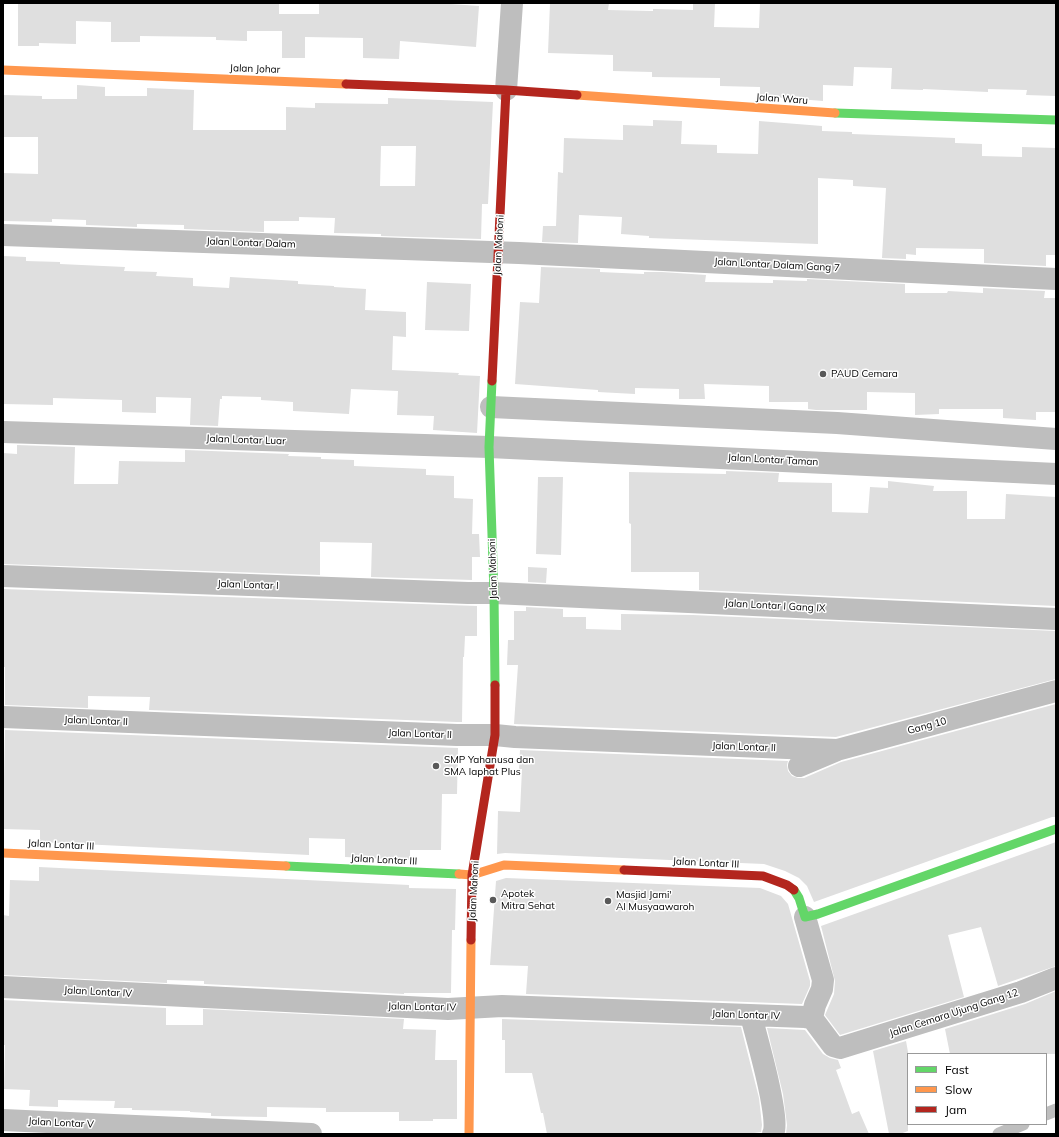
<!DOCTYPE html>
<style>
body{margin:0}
#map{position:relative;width:1059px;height:1137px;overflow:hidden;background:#fff;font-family:Mulish,sans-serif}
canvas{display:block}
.frame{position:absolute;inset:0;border:4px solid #000;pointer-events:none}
.legend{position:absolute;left:907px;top:1053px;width:140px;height:72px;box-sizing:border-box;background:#fff;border:1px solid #999;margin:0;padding:5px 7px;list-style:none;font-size:12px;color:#000}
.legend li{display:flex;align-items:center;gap:8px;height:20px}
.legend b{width:20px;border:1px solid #999}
</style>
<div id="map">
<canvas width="1059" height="1137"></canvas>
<div class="frame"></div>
<ul class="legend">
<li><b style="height:5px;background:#63d668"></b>Fast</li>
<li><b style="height:5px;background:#ff974d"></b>Slow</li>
<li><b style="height:5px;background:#b3261e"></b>Jam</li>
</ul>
</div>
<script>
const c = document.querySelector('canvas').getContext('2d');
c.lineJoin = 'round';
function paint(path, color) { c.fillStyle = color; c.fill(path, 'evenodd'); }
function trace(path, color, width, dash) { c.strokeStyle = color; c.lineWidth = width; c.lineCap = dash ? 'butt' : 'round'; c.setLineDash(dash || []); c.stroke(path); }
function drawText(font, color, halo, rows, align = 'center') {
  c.font = font + ' Mulish,sans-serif'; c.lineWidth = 3; c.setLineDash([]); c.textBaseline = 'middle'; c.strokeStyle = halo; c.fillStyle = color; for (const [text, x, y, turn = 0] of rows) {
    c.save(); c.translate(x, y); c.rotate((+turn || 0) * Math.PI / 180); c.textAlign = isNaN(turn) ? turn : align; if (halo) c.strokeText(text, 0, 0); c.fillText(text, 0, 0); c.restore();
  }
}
paint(new Path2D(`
 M18 3H279V14H319V3H437L479 6 476 47 400 41 399 59 363 58V38L305 37V58H282V31H247V41L216 40V37L140 36V42H111V22L76 21V44L39 43V46H18Z
 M550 3H609L608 10 653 11V9L693 10V3H715L714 27 759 28 760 3H1056V96L1026 95 1027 90 988 89V92L923 89V90L891 89 892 68 854 67 853 86 823 85V101L760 96V87L720 86V78L652 77V72L613 71V55L548 53Z
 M77 85 105 87V96H147V88L194 90 193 130H286V107L315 108V103L388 104V98L493 102 488 204H482L481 239 381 236V234L334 233 335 218 299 217V221H264V232L184 229V225L137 224V227L86 225V220L52 219V222L3 221V173L38 174V137H3V95L42 96V99H77ZM381 146H416L415 186H380Z
 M653 120 682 121 681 144 717 145V153L758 154 759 121 822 126V131L852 132V134L955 138V143L982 144V156L1022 157V147L1056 148V255H1046V266L984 263V249L916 248V255L906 254V259L882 258 886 188 853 186V180L818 178V244L649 238V236L621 234 622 217 579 215 578 243 542 242 543 226H556L558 172 563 173 564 138 623 140V125L653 126Z
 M3 256 26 257V261L60 262V264L125 267 124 271 157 272 156 276 193 278V286L229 288 230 277 298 281V284L334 286V287L366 289 365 310 406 312V337L393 336 392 370 459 373 458 375 480 376 477 433 433 430 434 416 397 415 398 391 351 389 349 414 293 411V402L261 400V397L222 396V399H220L218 426 190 425 191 398 156 397V413L122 412V400L53 398V405L3 404Z
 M541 267 600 269V272L644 274V272H662L706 275 705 282 773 283V280L807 281V279L905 284V293H947L948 291 983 293V288L1045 291 1044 298H1056V412H1036V420L1003 418V409H939V414L915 415V393L867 392V410H816L808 409V402H769V386L704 384 705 399H679V389L635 388V394L598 392V390L515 384 520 302 539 303Z
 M427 282 471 284 469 331 425 330Z
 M17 445 75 447 74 484H118L119 461 185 462V450L289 454 288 456 321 457V459L354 460V466L426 469V475L454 476V498L473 499 472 534H479L480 557H472V580L371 577 372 543 320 542V575L3 564V453L17 454Z
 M726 471 779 473 778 482 832 483V512L868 513 870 487 888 488V481L934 486 933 491H967V519H1005L1006 494 1056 497V606L699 590V572H631V524L629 523V472L726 474Z
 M538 477H563L561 555 536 554Z
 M528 567 547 568 546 583 528 582Z
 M3 589 477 606V636H465L464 657H463L462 722H457L149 710 150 697 88 696V708L5 705V667H3Z
 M526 607 563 609V617H586V629L621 630V614L693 615 1056 631V679L836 737 514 724 518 665H507L508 640H514V611H526Z
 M1056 704V817H1052L814 902 807 886 799 878 785 871 764 864 505 853 497 854 498 811 520 812 522 769H519L520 750 788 761 787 765 788 771 792 776 798 778H804L841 762Z
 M5 730 458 748 457 794H442L441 850H410V860L345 857V839L309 838V855L40 842V830L3 829Z
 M1056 842V966L998 986 981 927 948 935 964 997 840 1035 825 1015 834 994 835 981 821 926Z
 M39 867 409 885V888L456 889 455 930H452L451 993H404V994L204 984V981L167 980V983L3 975V915L9 916 10 880 39 881Z
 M506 878 760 888 781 896 788 904 810 981V986L802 1004 526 994 528 966 490 965 496 881Z
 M1056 991V1054H950L945 1029 1025 1004Z
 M3 1000 166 1008V1025H203V1009L404 1019 403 1029 436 1030 435 1060H457V1119H433V1121H399V1112H326V1108L267 1107V1117L211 1116V1113L190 1112V1111L132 1110V1108H114L115 1101 58 1100V1107L29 1106 30 1090 4 1089 5 1045H3Z
 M502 1019 741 1027 759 1098 762 1125 761 1132 747 1134H547L543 1113H541L532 1073H505V1040H502Z
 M767 1028 805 1030 823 1054 830 1058 838 1060 841 1068 836 1070 852 1114 859 1111 869 1134H786L787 1125 783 1094Z
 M906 1041 908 1052V1131L900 1134H889L873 1051Z`), '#dfdfdf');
trace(new Path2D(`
 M1046 1114 1056 1110
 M999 1134 1023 1124`), '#bebebe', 13);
trace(new Path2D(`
 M506 90 512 3
 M3 235 519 253 1056 279
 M491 407 837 423 1056 439
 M3 432 489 447 1056 474
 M3 576 468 593H494L1056 619
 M3 717 457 735H495L515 737 837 750
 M799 766 837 750 1056 691
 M805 917 823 980 822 989 815 1005 812 1018
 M3 987 448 1009 502 1006 805 1017 812 1018 833 1046 840 1048 1021 992 1056 978
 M751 1016C756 1035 781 1121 773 1134
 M3 1120 311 1134`), '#bebebe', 22);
trace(new Path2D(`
 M835 113 1056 120
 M492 381 489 447 494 593 495 685
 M286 866 459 874
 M794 890 799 898 805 917 818 914 1056 829`), '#63d668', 9);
trace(new Path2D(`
 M3 70 346 84
 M577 95 835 113
 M3 853 286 866
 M459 874 472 875 504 865 624 870
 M469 1134 471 940`), '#ff974d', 9);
trace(new Path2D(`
 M346 84 506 90 577 95
 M492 381 506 90
 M624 870 763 876 787 885 794 890
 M471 940 472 875 495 735V685`), '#b3261e', 9);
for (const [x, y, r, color] of [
 [823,374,4,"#595959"],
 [436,766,4,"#595959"],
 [493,900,4,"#595959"],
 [608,901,4,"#595959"]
]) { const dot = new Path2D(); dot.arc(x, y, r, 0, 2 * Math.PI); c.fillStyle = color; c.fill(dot); trace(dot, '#fff', 1.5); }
drawText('10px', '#000', '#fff', [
 ["Jalan Johar",255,69,2],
 ["Jalan Waru",782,99,4],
 ["Jalan Lontar Dalam",251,243,2],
 ["Jalan Mahoni",499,245,-87],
 ["Jalan Lontar Dalam Gang 7",777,265,3],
 ["Jalan Lontar Luar",246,440,2],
 ["Jalan Lontar Taman",773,460,3],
 ["Jalan Mahoni",493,569,-92],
 ["Jalan Lontar I",248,585,2],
 ["Jalan Lontar I Gang IX",775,606,3],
 ["Jalan Lontar II",96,721,2],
 ["Gang 10",927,726,-15],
 ["Jalan Lontar II",420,734,2],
 ["Jalan Lontar II",744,747,2],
 ["Jalan Lontar III",61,845,3],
 ["Jalan Lontar III",384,860,3],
 ["Jalan Lontar III",706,863,3],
 ["Jalan Mahoni",474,891,-87],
 ["Jalan Lontar IV",98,992,3],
 ["Jalan Lontar IV",422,1007,1],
 ["Jalan Cemara Ujung Gang 12",954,1013,-18],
 ["Jalan Lontar IV",746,1015,2],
 ["Jalan Lontar V",61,1123,3]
]);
drawText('10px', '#000', '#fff', [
 ["PAUD Cemara",831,374],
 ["SMP Yahanusa dan",444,760],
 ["SMA laphat Plus",444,772],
 ["Apotek",501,894],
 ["Mitra Sehat",501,906],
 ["Masjid Jami'",616,895],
 ["Al Musyaawaroh",616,907]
], 'left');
</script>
